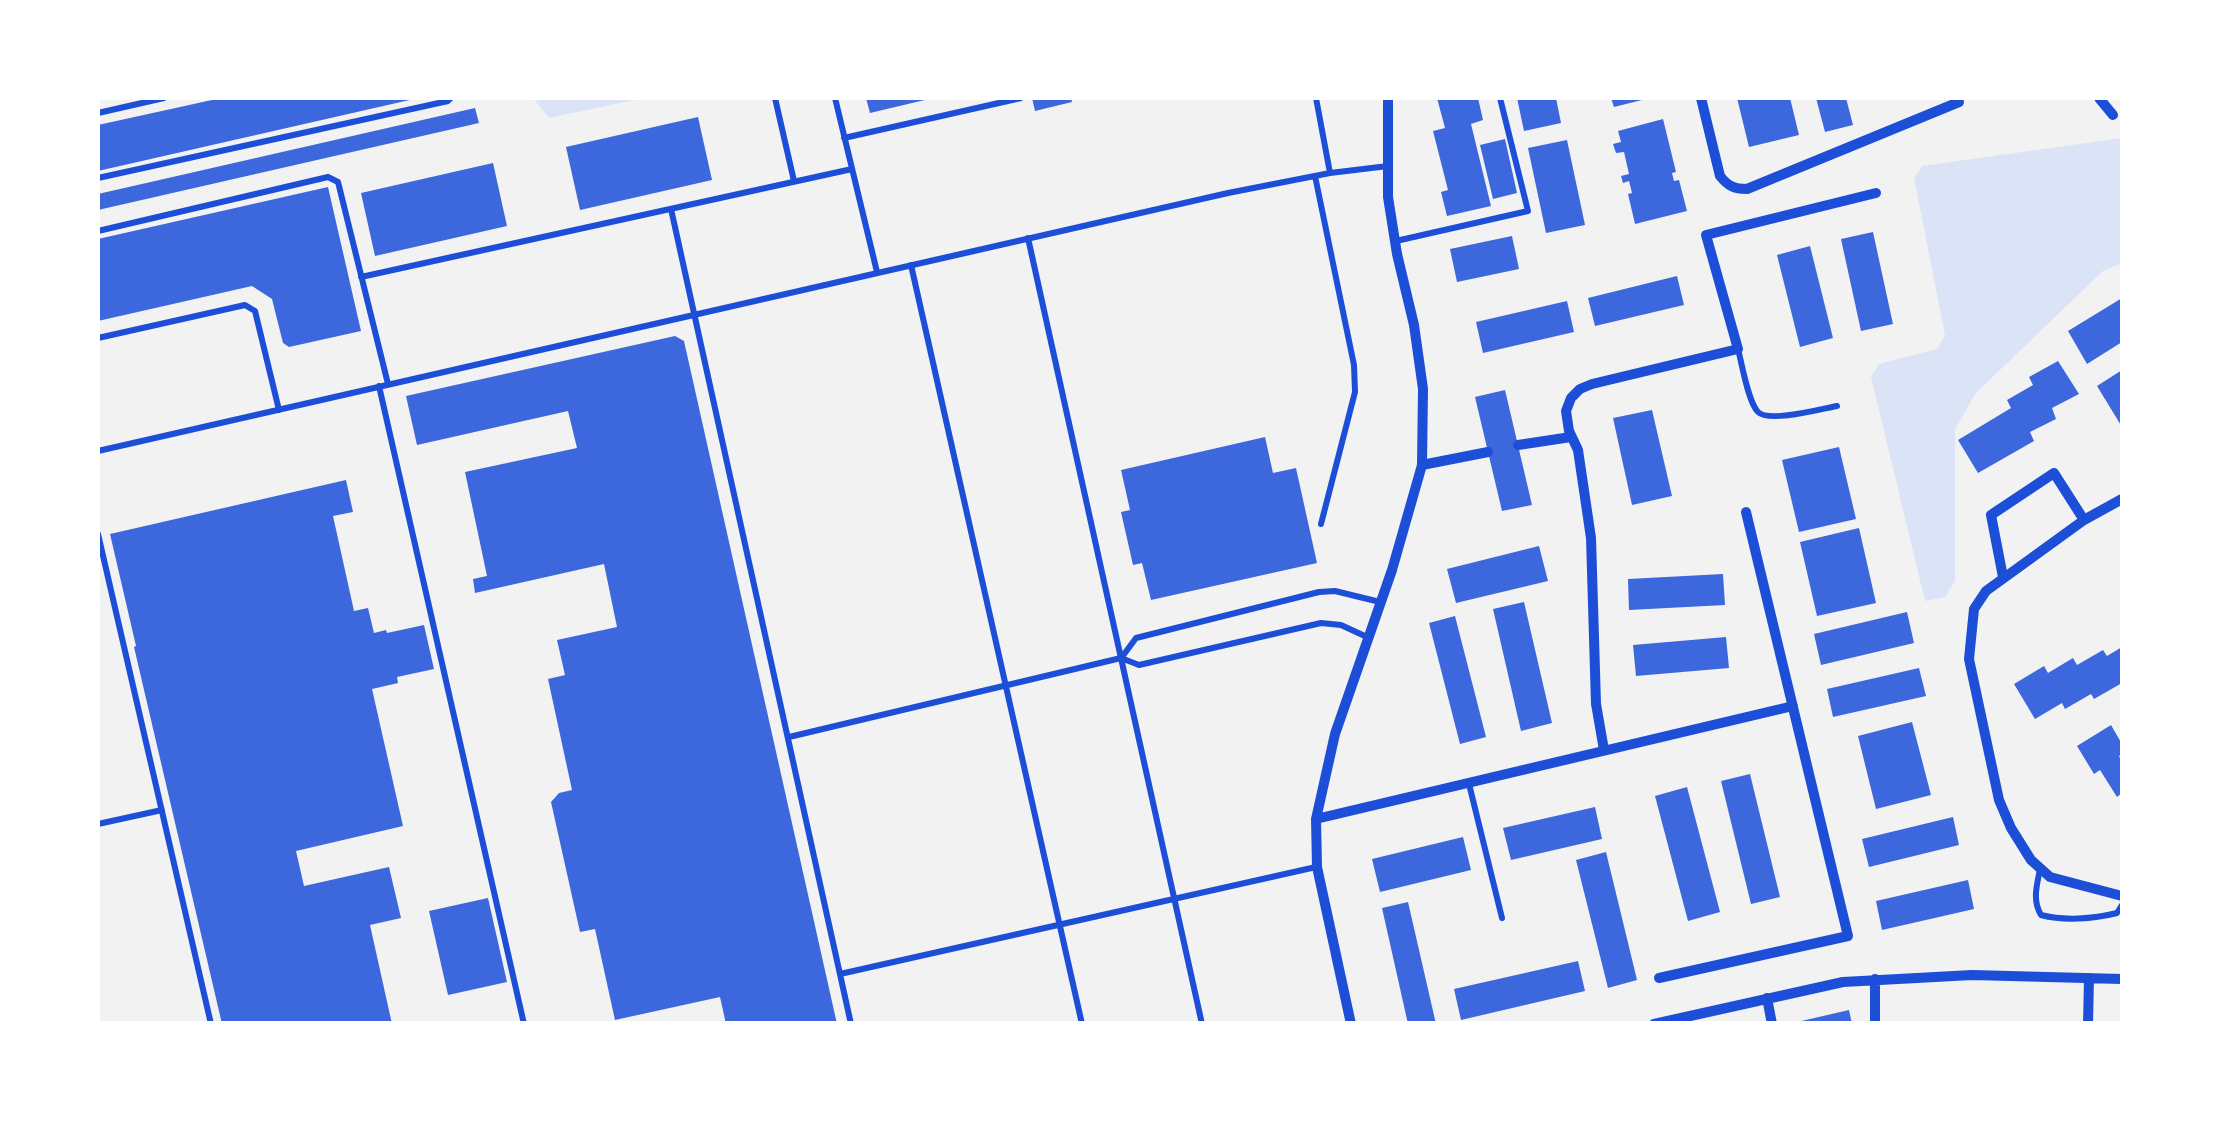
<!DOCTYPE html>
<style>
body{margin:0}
#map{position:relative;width:2220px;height:1121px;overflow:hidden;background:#f2f2f2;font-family:"Alegreya Sans",sans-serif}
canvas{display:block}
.frame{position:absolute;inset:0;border:100px solid #fff;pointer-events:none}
</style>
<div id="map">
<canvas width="2220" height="1121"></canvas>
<div class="frame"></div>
</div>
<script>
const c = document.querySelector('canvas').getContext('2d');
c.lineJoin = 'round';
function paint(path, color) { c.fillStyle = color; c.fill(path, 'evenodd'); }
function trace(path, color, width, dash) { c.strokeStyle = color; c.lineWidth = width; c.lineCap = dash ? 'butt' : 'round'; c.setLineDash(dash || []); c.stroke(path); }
paint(new Path2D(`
 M533 98H644L549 118Z
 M2122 138V263L2103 271 1975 394 1955 430V581L1945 597 1925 601 1871 377 1879 364 1937 349 1945 335 1914 178 1922 166Z`), '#dbe4f7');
paint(new Path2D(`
 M221 98H414V99L98 171V125Z
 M866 98H929V99L870 113Z
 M1032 98H1071L1072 102 1035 111Z
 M1437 98H1478L1483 120 1471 124 1491 206 1447 216 1441 192 1448 190 1433 131 1445 128Z
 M1517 98H1556L1561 123 1524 131Z
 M1611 98H1646V99L1614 107Z
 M1737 98H1790L1799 135 1749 147Z
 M1816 98H1846L1853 125 1825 132Z
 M475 108 479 123 98 210V194Z
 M698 117 712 180 580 210 566 147Z
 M1663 119 1676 172 1672 173 1674 181 1679 180 1687 211 1635 224 1628 194 1632 193 1629 181 1623 183 1621 176 1629 174 1624 152 1616 153 1613 144 1621 142 1618 131Z
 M1505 139 1517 193 1493 199 1480 145Z
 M1567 140 1585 225 1546 233 1528 148Z
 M493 163 507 226 375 256 361 193Z
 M328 187 361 331 289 347 283 343 272 299 252 286 98 321V239Z
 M1873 232 1893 324 1861 331 1841 239Z
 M1512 236 1519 269 1457 282 1450 249Z
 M1810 246 1833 338 1800 347 1777 255Z
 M1677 276 1684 305 1595 326 1588 298Z
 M2122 298V342L2087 364 2068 331Z
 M1567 301 1574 332 1483 353 1476 322Z
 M675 336 684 341 837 1024H726L720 997 615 1020 595 929 580 932 551 802 559 793 572 790 548 679 565 675 557 640 617 627 604 564 475 593 473 579 487 576 465 472 577 448 568 411 417 445 406 396Z
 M2058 361 2079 394 2052 408 2056 419 2030 432 2034 441 1978 473 1958 440 2011 408 2007 400 2033 385 2029 377Z
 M2122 370V427L2097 386Z
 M1505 390 1532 505 1502 511 1475 397Z
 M1652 410 1672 496 1632 505 1613 418Z
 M1265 437 1273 473 1296 468 1317 563 1151 600 1142 563 1133 565 1121 512 1130 510 1121 470Z
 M1839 447 1856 519 1799 532 1782 460Z
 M346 480 353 512 333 516 354 611 368 608 374 633 386 630 387 633 424 625 434 669 397 677 398 683 372 689 403 826 296 851 304 886 389 867 401 918 370 925 392 1024H222L134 647 136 646 110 534Z
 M1859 528 1876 603 1817 616 1800 542Z
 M1539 546 1548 581 1456 603 1447 569Z
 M1723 574 1725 605 1629 610 1628 579Z
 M1524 602 1552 723 1521 731 1493 609Z
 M1907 612 1914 643 1821 665 1814 634Z
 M1455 616 1486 737 1460 744 1429 623Z
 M1726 637 1729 668 1636 676 1633 645Z
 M2122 647V683L2094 699 2091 694 2065 709 2062 703 2035 719 2014 684 2044 666 2048 673 2073 658 2077 665 2103 650 2107 656Z
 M1919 668 1926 696 1833 717 1827 689Z
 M1912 722 1931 795 1876 809 1858 736Z
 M2111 725 2122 744V754L2119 756 2122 762V793L2117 797 2100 770 2094 774 2077 746Z
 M1750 774 1780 897 1751 904 1721 781Z
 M1687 787 1720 912 1688 921 1655 796Z
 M1595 807 1602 839 1511 860 1503 828Z
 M1953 817 1959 845 1869 867 1862 839Z
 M1463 837 1471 870 1380 892 1372 859Z
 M1606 852 1637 980 1608 988 1576 860Z
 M1968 880 1974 909 1882 930 1876 901Z
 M488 898 507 982 448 995 429 911Z
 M1408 902 1436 1024H1408L1382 908Z
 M1578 961 1585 991 1461 1020 1454 989Z
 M1849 1010 1852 1024H1797V1022Z`), '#3d67dc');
trace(new Path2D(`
 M775 98 794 181
 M835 98 877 272
 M1316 98 1330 173
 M98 113 164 98
 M844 138 1021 98
 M1315 176 1354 365 1355 392 1321 524
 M98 178 448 101 451 98
 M671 209 851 1024
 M98 231 328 177 338 182 388 384
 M1028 238 1202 1024
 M1396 241 1528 211 1500 98
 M911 265 1082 1024
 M361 277 852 169
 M98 338 245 305 255 311 279 410
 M1738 349C1742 364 1748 402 1758 412 1769 423 1821 409 1837 406
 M379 386 524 1024
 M98 451 1228 193 1330 173 1388 166
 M98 534 211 1024
 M1122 657 1136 638 1319 592 1335 591 1380 602
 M789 737 1121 658 1139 665 1321 623 1341 625 1367 637
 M1469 784 1502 918
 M98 824 162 810
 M2040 869C2037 885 2032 900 2041 915 2064 921 2093 919 2117 913L2122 905
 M840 974 1316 867`), '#1d4ed8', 6);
trace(new Path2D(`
 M1701 98 1720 176C1728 186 1734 189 1747 189L1959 102 1957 98
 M2099 98 2113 115
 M1518 445 1571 437
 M1422 465 1488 452
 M2122 499 2084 520 1986 591 1974 609 1969 659 1999 800 2011 828 2031 860 2050 877 2122 896
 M2003 577 1991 515 2054 473 2084 520
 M1604 750 1596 704 1591 538 1578 450 1569 431 1566 411 1571 398 1580 389 1592 384 1738 349 1706 235 1876 193
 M1316 819 1793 706
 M1659 978 1848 936 1746 512
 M1875 979V1024
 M1767 998 1772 1024
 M1351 1024 1317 867 1316 819 1335 734 1392 570 1422 465 1423 389 1414 325 1397 254 1388 197V98
 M1654 1024 1843 982 1972 975 2122 979
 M2088 1024 2089 978`), '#1d4ed8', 10);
</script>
